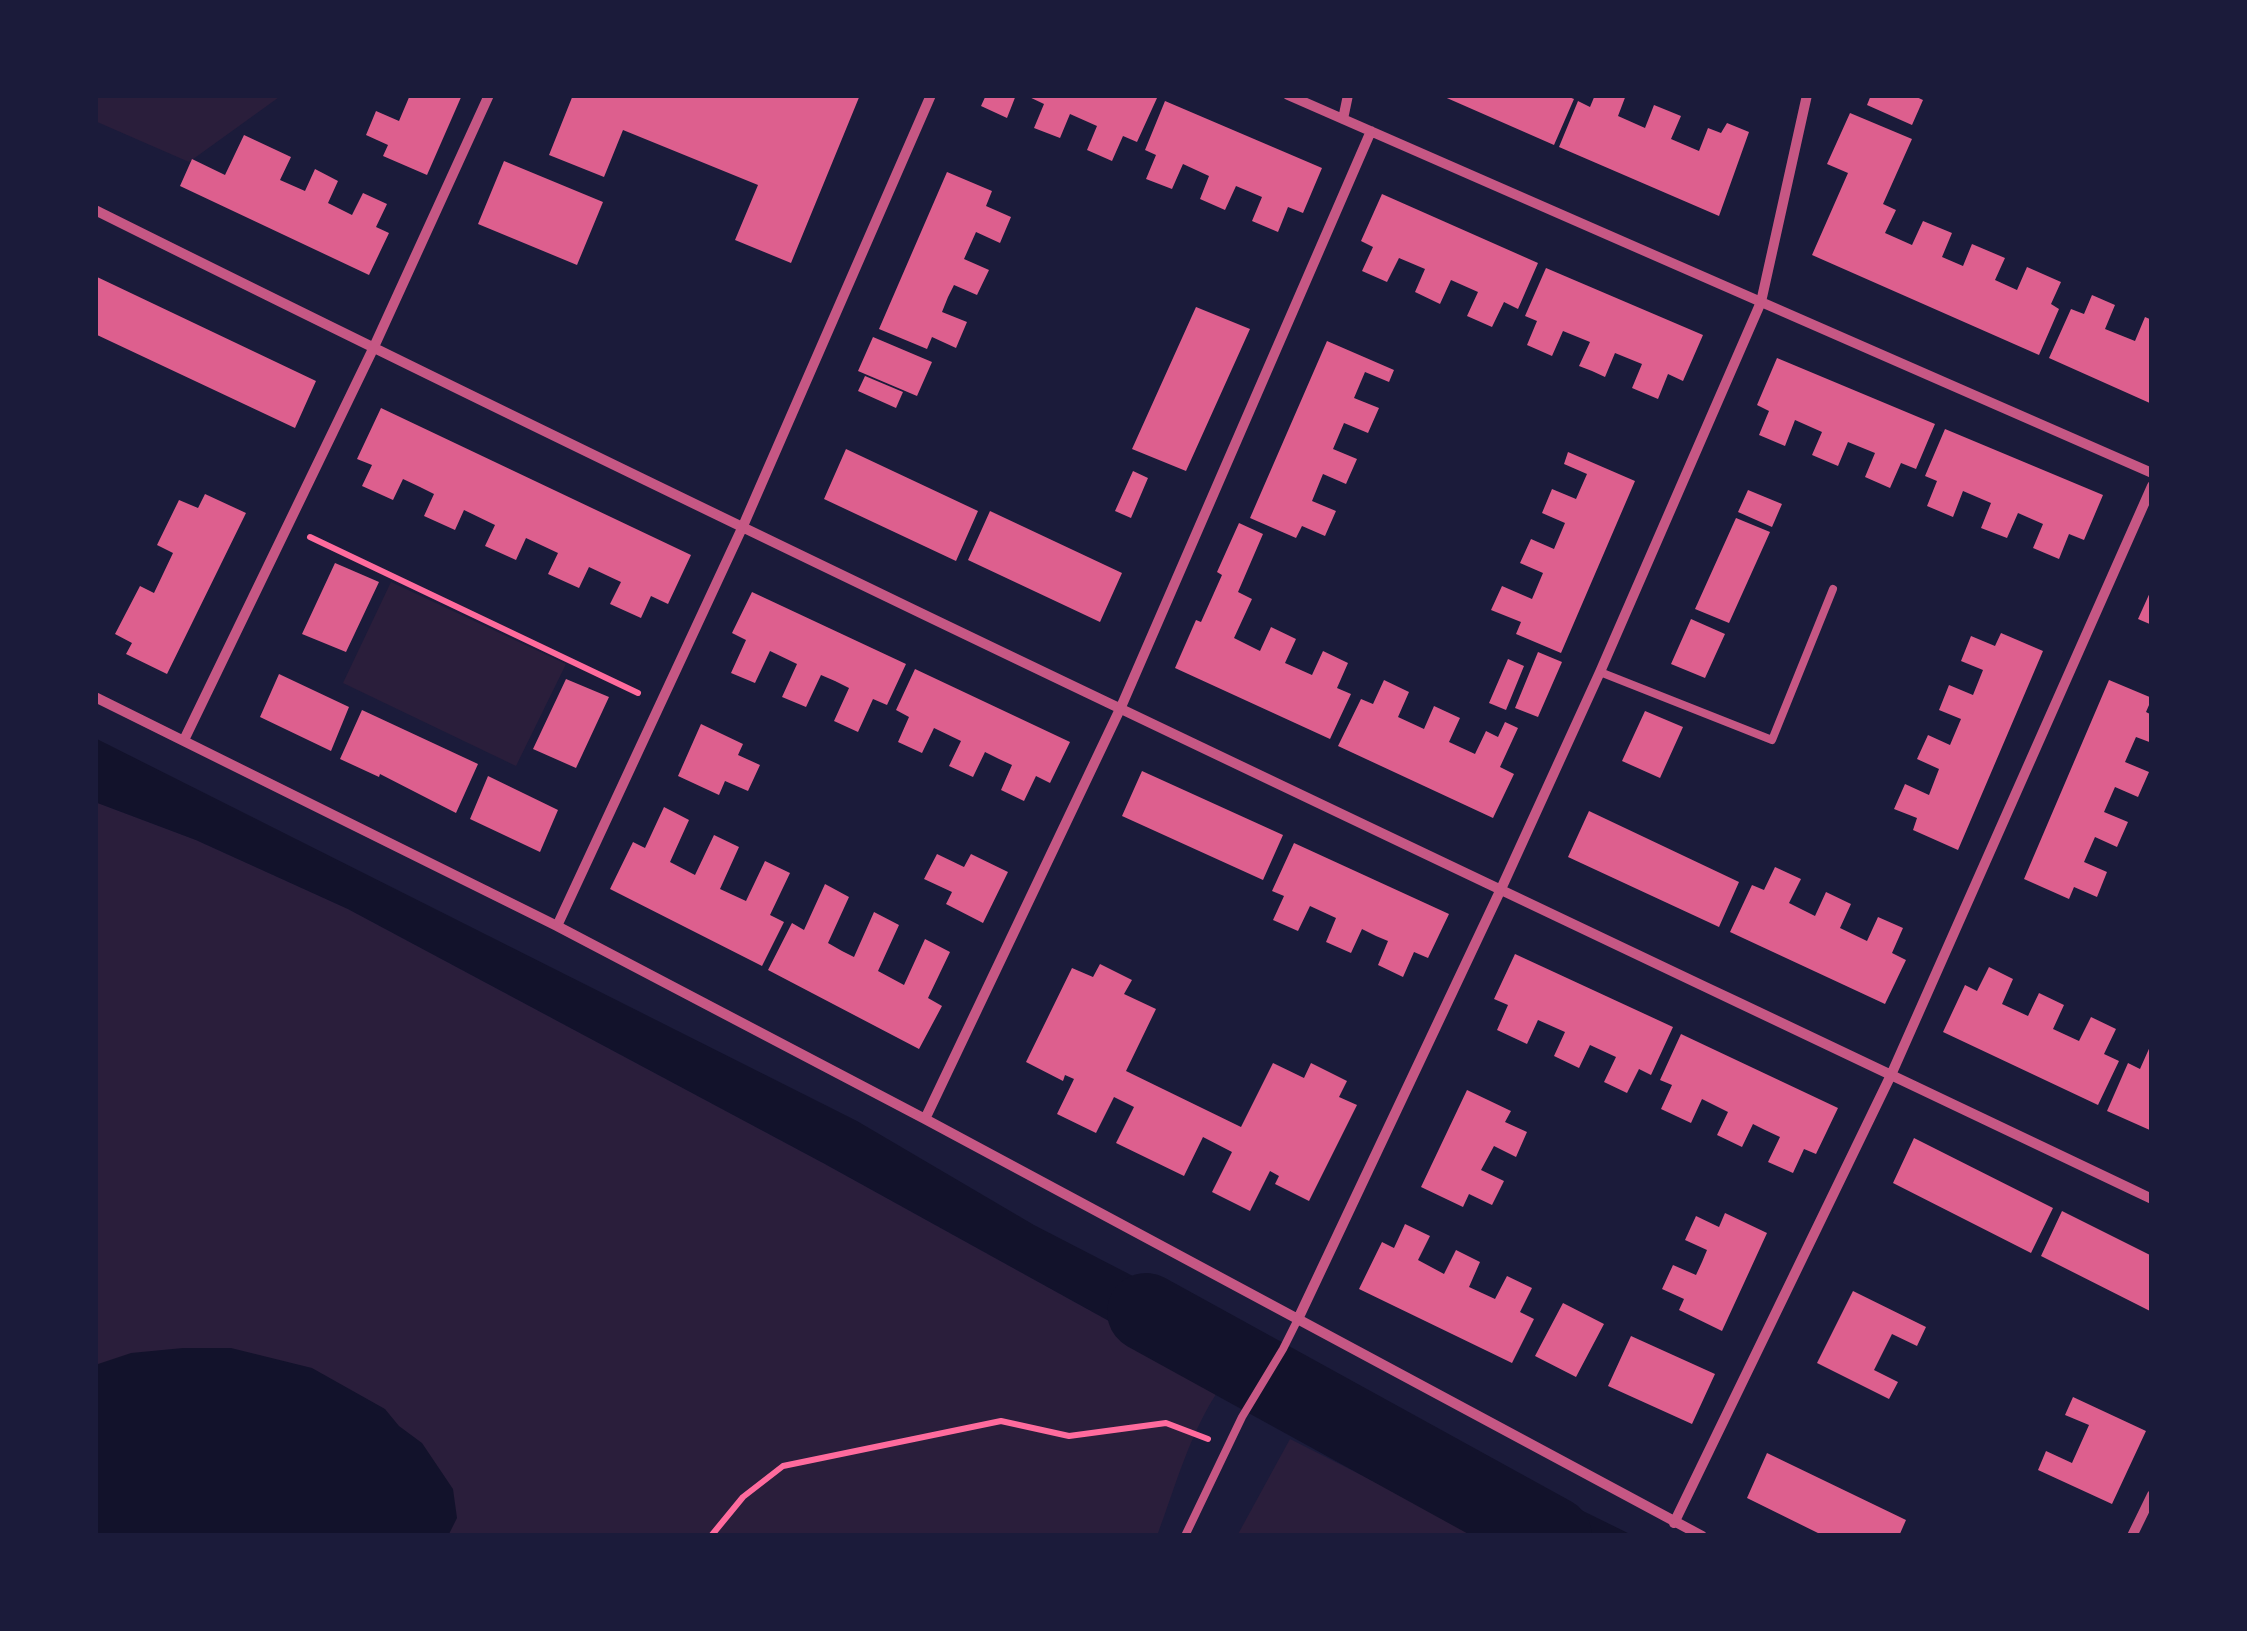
<!DOCTYPE html>
<style>
body{margin:0}
#map{position:relative;width:2247px;height:1631px;overflow:hidden;background:#1b1b3a;font-family:"PT Sans",sans-serif}
canvas{display:block}
.frame{position:absolute;inset:0;border:98px solid #1b1b3a;pointer-events:none}
</style>
<div id="map">
<canvas width="2247" height="1631"></canvas>
<div class="frame"></div>
</div>
<script>
const c = document.querySelector('canvas').getContext('2d');
c.lineJoin = 'round';
function paint(path, color) { c.fillStyle = color; c.fill(path, 'evenodd'); }
function trace(path, color, width, dash) { c.strokeStyle = color; c.lineWidth = width; c.lineCap = dash ? 'butt' : 'round'; c.setLineDash(dash || []); c.stroke(path); }
paint(new Path2D(`
 M95 95H282L189 162 95 121Z
 M391 582 566 664 516 766 343 683Z
 M95 802 196 840 348 909 825 1164 1223 1384C1191 1428 1176 1485 1157 1536H95Z
 M1290 1439 1482 1536H1237Z`), '#2a1e3b');
paint(new Path2D(`
 M95 738 857 1121 1034 1225 1253 1338 1223 1384 825 1164 348 909 196 840 95 802Z
 M183 1348H231L312 1368 385 1409 399 1426 422 1443 453 1489 457 1518 448 1536H95V1365L131 1353Z
 M1310 1377 1634 1536H1507L1282 1417 1299 1395Z`), '#12122b');
trace(new Path2D(`
 M1146 1312 1553 1536`), '#12122b', 78);
paint(new Path2D(`
 M410 95H462L427 175 383 156 388 145 366 135 376 111 399 121Z
 M573 95H860L791 263 735 240 758 185 623 130 604 177 549 155Z
 M986 95H1016L1007 118 981 106Z
 M1025 95H1151L1157 98 1137 142 1123 136 1112 161 1087 150 1097 126 1070 114 1060 138 1034 128 1044 104Z
 M1440 95H1564L1574 99 1554 145Z
 M1595 95H1626L1618 116 1645 128 1654 105 1681 116 1671 139 1699 151 1708 128 1721 133 1727 123 1749 132 1719 216 1559 147 1578 101 1590 107Z
 M1871 95H1912L1923 100 1912 125 1867 105Z
 M1165 101 1322 168 1303 213 1288 207 1278 232 1252 221 1262 197 1236 186 1225 210 1200 199 1209 176 1183 164 1172 189 1146 179 1156 155 1145 150Z
 M1850 113 1912 139 1883 204 1896 210 1885 233 1912 245 1923 221 1952 233 1942 257 1963 266 1972 244 2005 258 1995 280 2017 290 2027 267 2061 282 2051 304 2059 309 2039 355 1812 255 1848 173 1827 164Z
 M244 135 291 157 280 180 305 191 315 169 338 181 328 203 352 215 363 193 387 204 376 227 389 233 369 275 180 186 192 159 225 175Z
 M504 161 603 202 577 265 478 224Z
 M947 172 992 191 986 206 1011 217 1000 243 976 232 964 259 989 270 977 295 954 285 948 297 942 312 967 322 956 348 932 337 927 349 879 329Z
 M1382 194 1538 263 1518 309 1504 302 1492 327 1467 316 1478 292 1451 280 1440 304 1415 292 1425 269 1399 258 1387 282 1362 271 1373 247 1361 241Z
 M1546 268 1703 335 1683 381 1668 374 1658 399 1632 388 1642 364 1615 353 1605 377 1592 371 1579 366 1590 342 1563 331 1552 356 1527 345 1537 321 1525 316Z
 M95 276 316 381 295 428 95 334Z
 M2092 295 2115 305 2105 329 2135 341 2145 317 2152 320V404L2049 358 2071 309 2084 314Z
 M1196 307 1250 329 1186 471 1132 449Z
 M873 337 932 362 917 396 858 371Z
 M1327 341 1394 370 1389 382 1365 372 1354 398 1379 408 1368 433 1344 423 1333 449 1357 459 1346 484 1323 474 1312 501 1336 511 1325 536 1302 526 1296 538 1250 518Z
 M1777 358 1935 424 1916 469 1901 463 1890 488 1865 477 1875 453 1848 442 1838 466 1812 455 1822 432 1795 420 1785 446 1759 435 1769 411 1757 405Z
 M865 376 903 392 896 408 858 391Z
 M381 408 691 555 668 604 651 596 641 618 610 604 621 582 606 575 589 567 579 588 548 574 558 553 526 538 516 560 485 546 495 525 464 510 455 530 424 516 434 494 420 487 403 479 393 500 362 486 372 465 357 459Z
 M1945 429 2103 495 2084 540 2069 534 2059 559 2033 548 2043 524 2018 513 2007 538 1981 528 1991 503 1963 491 1953 517 1927 506 1937 481 1925 476Z
 M846 449 978 511 956 561 824 499Z
 M1568 452 1635 481 1561 653 1516 634 1521 622 1491 610 1502 586 1532 599 1543 573 1520 563 1531 539 1554 549 1565 523 1542 513 1552 489 1576 499 1587 474 1564 464Z
 M1133 471 1148 478 1131 518 1115 511Z
 M1748 490 1782 504 1772 527 1738 512Z
 M205 494 246 513 167 674 126 654 132 643 115 634 140 586 154 593 173 553 157 545 179 500 198 508Z
 M990 511 1122 573 1100 622 968 560Z
 M1736 518 1770 532 1729 623 1695 609Z
 M1239 523 1263 534 1238 592 1252 599 1234 638 1260 651 1271 627 1296 639 1285 663 1312 675 1323 651 1348 663 1337 688 1351 694 1330 739 1175 668 1196 620 1201 622 1222 575 1217 572Z
 M335 563 379 582 346 652 302 634Z
 M2152 588V625L2138 619Z
 M752 592 906 664 887 705 873 699 858 732 834 721 849 688 835 681 821 675 806 707 782 697 797 664 770 651 755 683 731 673 746 640 732 633Z
 M1691 619 1725 634 1705 678 1671 664Z
 M2001 633 2043 651 1958 850 1913 830 1917 818 1894 809 1905 784 1929 795 1939 769 1917 759 1928 735 1950 745 1961 719 1939 710 1949 685 1973 695 1983 670 1961 661 1971 636 1995 646Z
 M1538 652 1562 662 1538 717 1515 708Z
 M1508 659 1524 666 1506 710 1489 703Z
 M915 669 1070 742 1050 783 1036 776 1024 801 1001 790 1012 765 999 759 985 752 973 777 949 766 961 741 934 728 922 753 898 742 909 717 896 710Z
 M279 674 349 707 331 751 260 717Z
 M566 679 609 697 576 768 533 749Z
 M1384 680 1409 692 1398 717 1424 729 1434 706 1460 718 1449 742 1475 754 1486 731 1498 737 1505 722 1518 728 1500 767 1514 774 1493 818 1338 746 1361 699 1373 704Z
 M2109 680 2152 698 2146 712 2152 715V743L2136 737 2125 762 2149 772 2138 797 2115 787 2104 812 2128 822 2117 847 2095 837 2084 862 2107 872 2097 897 2074 887 2069 899 2024 879Z
 M362 710 478 764 456 813 380 774 379 777 340 759Z
 M1645 711 1683 727 1660 778 1622 761Z
 M701 724 743 744 738 755 760 765 748 791 725 781 719 795 678 776Z
 M1142 771 1283 835 1263 880 1122 816Z
 M488 776 558 810 540 852 470 819Z
 M664 807 689 820 670 862 695 875 714 835 739 847 720 889 746 901 765 861 790 873 770 915 784 922 762 966 610 889 633 842 645 848Z
 M1589 811 1739 882 1719 927 1568 857Z
 M1294 843 1449 914 1428 958 1414 952 1403 977 1378 965 1388 941 1376 936 1362 929 1351 953 1326 942 1336 918 1310 906 1298 931 1273 920 1284 896 1272 891Z
 M937 854 964 867 971 854 1008 872 983 923 946 904 952 892 924 879Z
 M1775 867 1801 879 1789 903 1815 916 1826 892 1851 904 1840 928 1867 941 1878 917 1903 928 1892 953 1906 960 1885 1004 1730 932 1752 885 1764 890Z
 M825 884 849 897 828 943 842 951 854 957 874 912 899 925 878 971 904 985 925 939 950 952 928 998 942 1006 919 1049 768 970 792 923 804 930Z
 M1515 954 1673 1027 1651 1075 1639 1069 1627 1093 1604 1082 1616 1057 1590 1045 1579 1068 1554 1056 1565 1032 1538 1020 1527 1044 1497 1030 1508 1005 1494 999Z
 M1100 964 1132 980 1124 994 1156 1009 1126 1071 1241 1127 1273 1063 1304 1078 1311 1063 1347 1081 1339 1097 1357 1105 1309 1201 1275 1184 1279 1176 1270 1171 1250 1211 1212 1192 1232 1152 1203 1137 1184 1176 1116 1143 1134 1107 1114 1097 1096 1133 1057 1114 1074 1079 1065 1075 1063 1081 1026 1062 1072 968 1093 977Z
 M1989 967 2013 979 2002 1004 2028 1016 2039 993 2064 1005 2053 1029 2079 1041 2091 1017 2116 1029 2104 1054 2119 1061 2098 1105 1943 1032 1965 985 1977 991Z
 M1681 1034 1838 1108 1816 1154 1804 1149 1793 1173 1768 1162 1780 1137 1765 1130 1753 1124 1742 1147 1717 1135 1728 1112 1702 1099 1691 1123 1661 1109 1672 1085 1660 1080Z
 M2152 1042V1131L2107 1111 2128 1063 2140 1069Z
 M1467 1090 1511 1111 1505 1122 1527 1132 1516 1157 1494 1146 1481 1170 1504 1181 1492 1205 1469 1194 1463 1207 1421 1187Z
 M1914 1138 2053 1208 2031 1253 1893 1183Z
 M2062 1211 2152 1256V1312L2041 1256Z
 M1725 1213 1767 1233 1722 1331 1679 1310 1684 1299 1662 1289 1673 1265 1696 1275 1702 1262 1707 1250 1685 1240 1696 1216 1719 1227Z
 M1405 1224 1430 1236 1418 1260 1444 1274 1456 1250 1480 1262 1469 1287 1495 1299 1507 1276 1532 1288 1520 1312 1534 1319 1512 1363 1359 1289 1382 1242 1394 1248Z
 M1853 1291 1926 1327 1917 1346 1892 1334 1874 1370 1898 1382 1889 1399 1817 1363Z
 M1563 1303 1604 1324 1576 1377 1535 1356Z
 M1631 1336 1715 1374 1692 1424 1608 1386Z
 M2073 1397 2146 1431 2112 1504 2038 1470 2046 1451 2072 1463 2089 1425 2065 1415Z
 M1767 1453 1906 1520 1899 1536H1824L1747 1498Z`), '#dd5f8e');
trace(new Path2D(`
 M310 537 638 693
 M711 1536 743 1497 783 1466 1001 1421 1069 1436 1166 1423 1208 1439`), '#ff6b9d', 6);
trace(new Path2D(`
 M1600 672 1772 740 1833 589
 M1185 1536 1242 1417 1283 1349 1298 1319`), '#c65784', 8);
trace(new Path2D(`
 M1288 95 2152 473
 M1343 119 1348 95
 M95 210C776 549 1465 872 2152 1199
 M95 697 557 926 925 1119 1702 1536
 M184 740 373 349 489 95
 M557 926 743 526 931 95
 M925 1119 1121 707 1371 131
 M1298 1319 1501 889 1600 672 1761 302 1807 95
 M1674 1523 1891 1075 2152 486
 M2132 1536 2152 1495`), '#c65784', 10);
</script>
